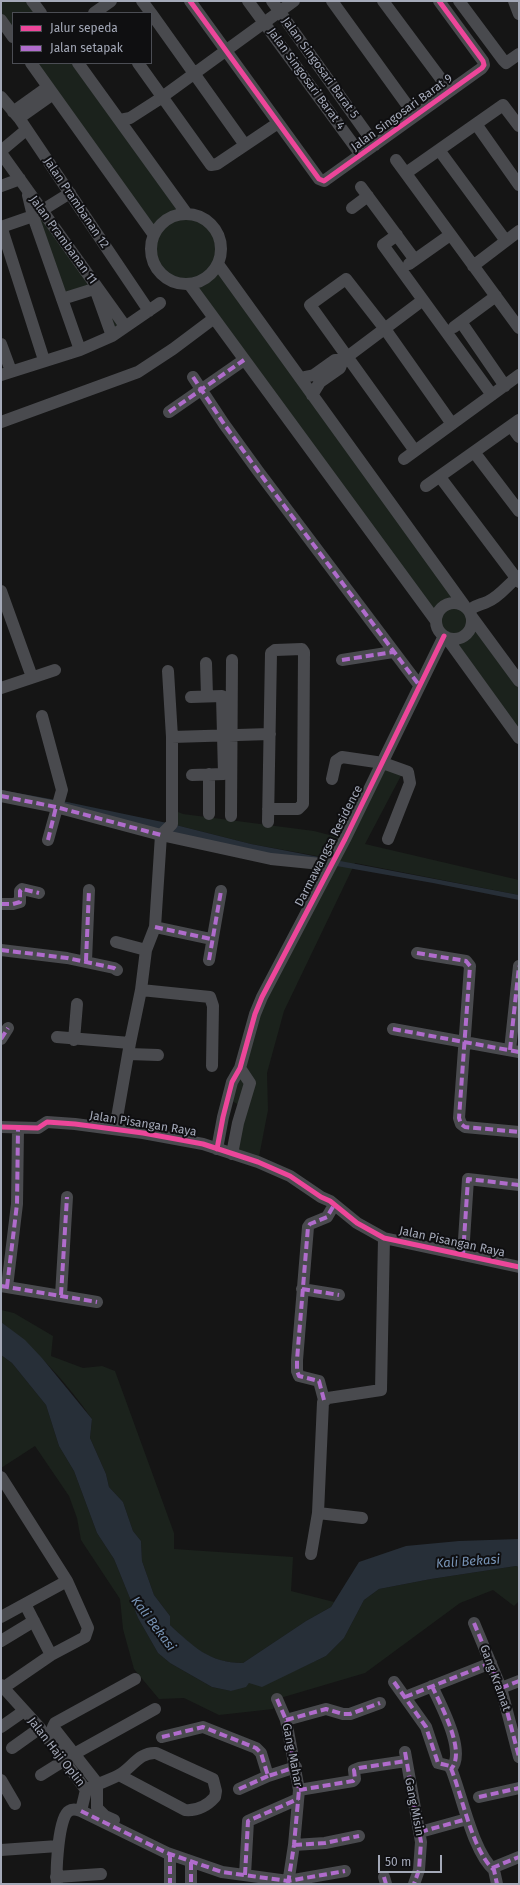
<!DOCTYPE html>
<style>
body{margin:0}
#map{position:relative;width:520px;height:1885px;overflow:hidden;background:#151515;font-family:"Fira Sans",sans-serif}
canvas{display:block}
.frame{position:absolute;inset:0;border:2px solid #a4a9b8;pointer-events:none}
.legend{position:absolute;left:12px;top:12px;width:140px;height:52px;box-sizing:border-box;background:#0f0f11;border:1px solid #4b4d54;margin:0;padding:5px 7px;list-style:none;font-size:12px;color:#a4a9b8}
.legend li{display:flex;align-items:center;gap:8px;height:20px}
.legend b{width:20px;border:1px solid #4b4d54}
.scale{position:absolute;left:378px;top:1855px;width:64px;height:18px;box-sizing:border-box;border:2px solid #a4a9b8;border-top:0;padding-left:5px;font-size:12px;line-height:14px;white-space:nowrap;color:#a4a9b8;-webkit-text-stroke:3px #0f0f11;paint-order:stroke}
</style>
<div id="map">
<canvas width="520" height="1885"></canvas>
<div class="frame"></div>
<ul class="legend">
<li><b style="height:5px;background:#ed469a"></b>Jalur sepeda</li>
<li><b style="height:5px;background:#b06ccc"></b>Jalan setapak</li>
</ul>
<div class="scale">50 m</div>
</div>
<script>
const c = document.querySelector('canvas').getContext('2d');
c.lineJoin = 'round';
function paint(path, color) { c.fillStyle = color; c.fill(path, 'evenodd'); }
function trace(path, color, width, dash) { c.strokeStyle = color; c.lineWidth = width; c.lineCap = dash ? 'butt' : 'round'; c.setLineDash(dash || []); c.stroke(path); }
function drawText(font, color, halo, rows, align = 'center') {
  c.font = font + ' "Fira Sans",sans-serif'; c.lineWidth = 4; c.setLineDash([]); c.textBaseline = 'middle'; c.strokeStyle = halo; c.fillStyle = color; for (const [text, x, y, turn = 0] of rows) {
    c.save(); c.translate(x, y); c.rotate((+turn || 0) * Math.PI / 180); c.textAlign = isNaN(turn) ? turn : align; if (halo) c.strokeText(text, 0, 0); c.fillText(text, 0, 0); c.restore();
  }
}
paint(new Path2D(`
 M1 1H32L41 13H13V37L1 20Z
 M31 63H78L119 120 132 121 127 130 187 214 207 221 216 231 219 237 221 251 218 264 519 681V738L439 630 189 284C161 283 145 261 154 234Z
 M42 211 125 326 112 336 95 290 62 299 33 216Z
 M382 764 404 770 365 844 519 880V895L355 863 284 1011 267 1073 268 1110 258 1162 235 1156 243 1107 228 1099 255 1014 334 859 251 844 172 824 173 810 183 814 314 831 345 839Z
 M1 1310 14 1313 53 1336 51 1356 83 1368 102 1366 115 1371 174 1533V1549L293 1557 291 1591 334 1602 331 1607 306 1621 243 1663C209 1663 193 1647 169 1624L170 1616 154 1595 142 1561 141 1541 133 1531 123 1502 109 1487 106 1474 90 1438 92 1419C67 1383 36 1349 1 1322Z
 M1 1355 12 1363 46 1405 59 1446 74 1471 97 1533 114 1559 138 1618 158 1653 170 1663 212 1687 231 1691 249 1683 296 1670 326 1656 344 1638 364 1600 379 1589 431 1579 516 1566 519 1567V1601L514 1606 493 1590 460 1603 365 1673 277 1699 273 1709 219 1715 184 1698 159 1699 134 1669 123 1629 120 1599 81 1540 77 1518 69 1496 35 1446 1 1468Z`), '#1b221c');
paint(new Path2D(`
 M1 790 67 802 172 824 251 844 519 895V900L433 883 331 865 271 859Z
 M1 1322 25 1340 42 1358 92 1419 90 1438 106 1474 109 1487 123 1502 133 1531 141 1541 142 1561 154 1595 170 1616V1625C193 1646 209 1663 243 1663L306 1621 331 1607 359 1562 406 1546 459 1541 519 1539V1567L516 1566 431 1579 379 1589 364 1600 344 1638 326 1656 262 1687 249 1683 246 1687 231 1691 212 1687 170 1663 158 1653 138 1618 114 1559 97 1533 74 1471 59 1446 46 1405 12 1363 1 1355Z`), '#272f38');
trace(new Path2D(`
 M32 1 41 13
 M142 1 151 13
 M190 1 319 179 324 181 482 68 484 65 483 61 439 1
 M248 1 361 155
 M272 1 375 145
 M332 1 415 116
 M383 1 450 91
 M459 1 503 60 506 63 519 54
 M514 1 519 14
 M94 13 111 1
 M151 13 245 145
 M1 20 13 37
 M31 63 154 235
 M78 63 187 214
 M138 63 211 165 217 164 278 123
 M1 97 19 118 149 311
 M13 112 48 87
 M19 118 53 94
 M120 120 130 118 158 100 294 1
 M476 124 519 185
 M439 150 506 241
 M1 151 26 130
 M1 153 125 326
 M396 160 519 328
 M406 173 503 105 519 126
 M1 186 20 179
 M361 187 415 260
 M28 195 33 216 80 350
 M352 208 368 196
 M151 249a35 35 0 1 1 70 0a35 35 0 1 1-70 0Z
 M1 226 44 360
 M1 227 33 216 70 193
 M397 235 383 245 492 395
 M218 264 464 605
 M409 264 450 235
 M473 266 519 231
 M189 284 436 621
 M97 294 112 336
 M62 299 97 288
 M461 322 505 386
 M454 327 496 296
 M1 344 11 371
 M343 360 423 300
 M1 375 80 350 112 336 160 303
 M193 377 224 424 258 471 419 685
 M300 378 314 375 335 360H343
 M312 395 320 382 340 368 343 360
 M169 412 244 360
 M1 422 138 372 173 349 213 319
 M511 426 519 437
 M415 451 310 305 346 279 385 329 452 424
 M474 452 519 511
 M404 459 519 375
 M440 477 519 582
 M426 486 519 420
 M1 591 32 677
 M436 621a18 18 0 1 1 36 0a18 18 0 1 1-36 0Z
 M469 610C476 605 480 605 487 602 500 597 508 584 519 576
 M472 617 519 681
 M446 637 519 738
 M342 660 393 652
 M206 663 207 696
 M1 688 55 670
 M191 697 222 696 224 774 192 775
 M42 716 62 790 48 840
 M172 737 270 734
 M332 779 336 761 342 757 383 763 408 772 410 783 388 839
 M1 796 56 807 161 835 271 859 331 865
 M209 814V774
 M231 816 232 660
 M268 822 271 653 275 650 302 649 304 652 303 804 298 809H268
 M1 904H13L20 902V891L22 889 39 893
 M155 927 211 939
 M116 942 146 950
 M1 950 67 958 114 968 117 970
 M417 953 466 961 470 966 459 1118 461 1124 465 1127 519 1132
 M209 960 221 891
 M86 961 89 890
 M141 990 210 997 213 1006 212 1066
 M393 1029 519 1052
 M57 1037 130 1043
 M1 1039 8 1028
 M74 1040 77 1004
 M510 1050 519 966
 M129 1054 158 1055
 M1 1127 38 1128 47 1122 75 1124 143 1133 203 1144 258 1162 290 1176 321 1197 330 1201 357 1223 384 1238 519 1267
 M115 1129 130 1043 141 990 146 950 155 927 161 835 172 824V737L168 671
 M217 1149 223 1117 232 1082 240 1068 255 1014 262 997 345 839 444 636
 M232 1154 238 1123 250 1083 240 1068
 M463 1255 468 1179 519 1185
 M1 1286 97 1302
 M7 1287 17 1204 18 1128
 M302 1289 339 1295
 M61 1295 67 1197
 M324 1400 319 1381 299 1376 297 1371V1360L308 1227 310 1224 327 1217 334 1205
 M1 1477 67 1581 88 1628 85 1637 51 1655 3 1688
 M318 1513 362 1518
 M311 1554 318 1513 323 1402 328 1398 381 1390 384 1238
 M25 1604 51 1655
 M1 1617 67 1581
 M474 1623 501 1688 519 1757
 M1 1641 34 1621
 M394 1682 426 1727 438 1763 450 1766C462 1794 472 1851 494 1870L497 1884
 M1 1685 40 1728 86 1790 81 1811C78 1810 73 1808 69 1811 58 1817 56 1871 57 1884
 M432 1686C440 1704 467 1752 451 1769
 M501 1688 519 1681
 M405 1697 491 1663
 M277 1699 286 1720 299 1790 294 1845 288 1884
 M286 1720 326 1709 343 1714H350L380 1703
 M1 1727 24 1711
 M162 1737 203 1727 256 1748 261 1753 268 1776 296 1767
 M12 1748 40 1728
 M405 1752 421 1842 419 1870 414 1884
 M74 1754 155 1709
 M41 1775 65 1760
 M1 1780 15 1804
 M239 1789 268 1776
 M86 1790C96 1784 108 1781 119 1775 132 1768 139 1752 156 1753L213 1779 216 1791 215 1797C207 1806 197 1811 185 1810L119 1775
 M299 1790 353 1781 355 1779 354 1770 359 1768 406 1761
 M479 1797 519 1788
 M81 1811 167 1853 222 1872 288 1881 345 1871
 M114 1820 105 1816 97 1808V1783L53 1727 55 1723 135 1679
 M420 1832 467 1819
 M294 1845 325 1843 359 1836
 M1 1850 58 1846
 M170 1854V1884
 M191 1862V1884
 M492 1868 519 1857
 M245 1875 248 1821 298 1799
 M56 1877 101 1874
 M384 1877 386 1884`), '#494a4e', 12);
trace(new Path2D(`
 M193 377 224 424 258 471 419 685
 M169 412 244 360
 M342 660 393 652
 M1 796 56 807 161 835
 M48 840 56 807
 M1 904H13L20 902V891L22 889 39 893
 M155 927 211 939
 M1 950 67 958 114 968 117 970
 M417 953 466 961 470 966 459 1118 461 1124 465 1127 519 1132
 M209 960 221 891
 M86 961 89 890
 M393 1029 519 1052
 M1 1039 8 1028
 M510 1050 519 966
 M463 1255 468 1179 519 1185
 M1 1286 97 1302
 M7 1287 17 1204 18 1128
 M302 1289 339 1295
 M61 1295 67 1197
 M324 1400 319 1381 299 1376 297 1371V1360L308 1227 310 1224 327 1217 334 1205
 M474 1623 501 1688 519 1757
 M394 1682 426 1727 438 1763 450 1766C462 1794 472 1851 494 1870L497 1884
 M432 1686C440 1704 467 1752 451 1769
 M501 1688 519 1681
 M405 1697 491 1663
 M277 1699 286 1720 299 1790 294 1845 288 1884
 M286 1720 326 1709 343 1714H350L380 1703
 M162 1737 203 1727 256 1748 261 1753 268 1776 296 1767
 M405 1752 421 1842 419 1870 414 1884
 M239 1789 268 1776
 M299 1790 353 1781 355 1779 354 1770 359 1768 406 1761
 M479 1797 519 1788
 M81 1811 167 1853 222 1872 288 1881 345 1871
 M420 1832 467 1819
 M294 1845 325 1843 359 1836
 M170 1854V1884
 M191 1862V1884
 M492 1868 519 1857
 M245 1875 248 1821 298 1799
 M384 1877 386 1884`), '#b06ccc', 4, [8, 4]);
trace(new Path2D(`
 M190 1 319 179 324 181 482 68 484 65 483 61 439 1
 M1 1127 38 1128 47 1122 75 1124 143 1133 203 1144 258 1162 290 1176 321 1197 330 1201 357 1223 384 1238 519 1267
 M217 1149 223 1117 232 1082 240 1068 255 1014 262 997 345 839 444 636`), '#ed469a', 5);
drawText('12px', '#a4a9b8', '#0f0f11', [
 ["Jalan Singosari Barat 5",320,68,54],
 ["Jalan Singosari Barat 4",306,79,54],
 ["Jalan Singosari Barat 9",402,113,-36],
 ["Jalan Prambanan 12",76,203,56],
 ["Jalan Prambanan 11",63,240,54],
 ["Darmawangsa Residence",329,846,-63],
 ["Jalan Pisangan Raya",143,1124,9],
 ["Jalan Pisangan Raya",452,1242,12],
 ["Gang Kramat",495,1678,70],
 ["Jalan Haji Oplin",56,1752,52],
 ["Gang Mahar",292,1755,79],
 ["Gang Misin",414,1807,79]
]);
drawText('italic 13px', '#7894b6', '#0f0f11', [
 ["Kali Bekasi",468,1562,-4],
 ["Kali Bekasi",153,1624,53]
]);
</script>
